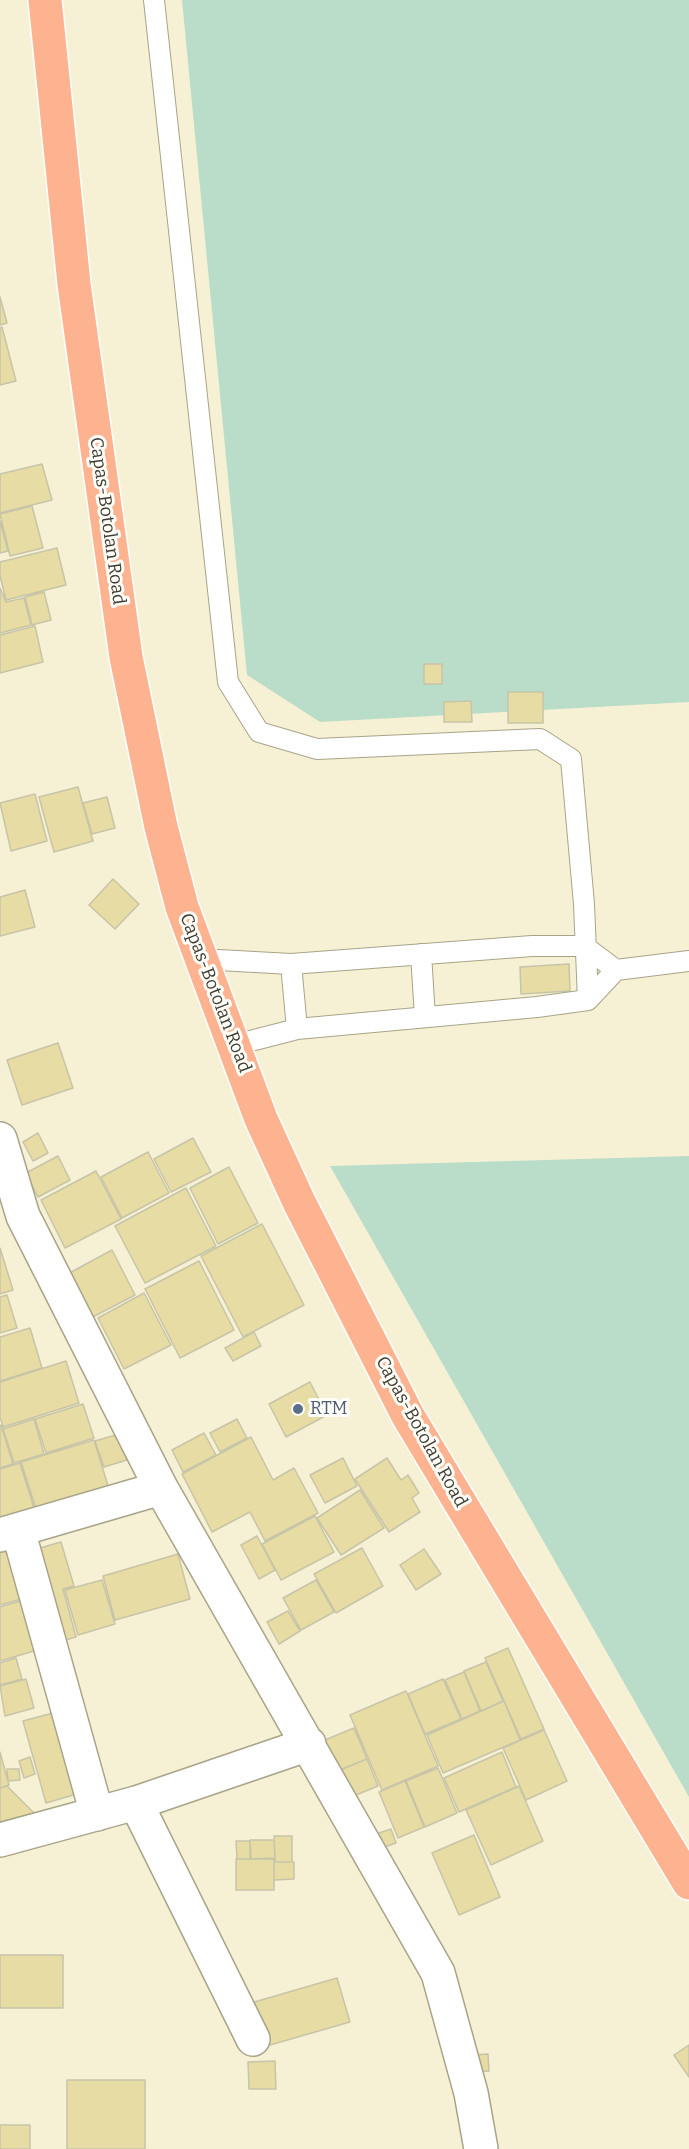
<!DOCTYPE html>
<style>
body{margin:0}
canvas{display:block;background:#f6f1d4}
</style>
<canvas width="689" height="2149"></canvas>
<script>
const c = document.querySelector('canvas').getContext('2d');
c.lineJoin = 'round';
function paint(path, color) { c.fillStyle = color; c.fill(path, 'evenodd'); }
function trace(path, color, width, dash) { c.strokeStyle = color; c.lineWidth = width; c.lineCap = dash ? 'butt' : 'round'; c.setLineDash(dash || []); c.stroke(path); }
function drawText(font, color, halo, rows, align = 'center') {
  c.font = font + ' Bitter,serif'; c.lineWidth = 6; c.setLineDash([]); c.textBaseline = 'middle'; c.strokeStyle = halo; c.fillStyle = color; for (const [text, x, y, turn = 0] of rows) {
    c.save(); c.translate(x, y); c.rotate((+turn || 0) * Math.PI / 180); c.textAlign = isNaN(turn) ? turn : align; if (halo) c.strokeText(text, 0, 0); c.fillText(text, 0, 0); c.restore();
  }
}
paint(new Path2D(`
 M182 0H689V702L320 722 247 675Z
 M689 1156V1797L330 1166Z`), '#baddc9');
const building = new Path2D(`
 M0 297 7 323 0 325Z
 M2 327 16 381 0 385V328Z
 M42 464 52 500 0 513V474Z
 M32 506 43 548 10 556 0 514Z
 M0 521 8 551 0 553Z
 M57 548 66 585 6 600 0 576V562Z
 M0 588 6 602 24 598 31 625 0 633Z
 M44 592 51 620 32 625 25 597Z
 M35 626 43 662 0 673V635Z
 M424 664H442V684H424Z
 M508 692H543V723H508Z
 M471 701 472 722H444V702Z
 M78 787 93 841 54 852 39 797Z
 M35 794 47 841 11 851 0 803Z
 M107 797 115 828 92 834 83 803Z
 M113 879 139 904 115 929 89 905Z
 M25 890 35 927 0 936V897Z
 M569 964 570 991 521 994 520 967Z
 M58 1043 73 1088 22 1105 7 1060Z
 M38 1133 48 1153 33 1161 23 1142Z
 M193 1138 211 1172 171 1192 154 1159Z
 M148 1152 169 1193 122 1218 101 1177Z
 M58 1156 70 1180 38 1197 26 1173Z
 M229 1167 258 1223 218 1244 190 1188Z
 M96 1171 121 1219 65 1248 41 1200Z
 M186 1188 216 1246 145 1283 115 1226Z
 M262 1224 304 1305 243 1337 201 1256Z
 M0 1248 13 1290 0 1294Z
 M112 1250 135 1295 85 1321 62 1277Z
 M199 1261 234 1330 180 1358 145 1289Z
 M144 1293 171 1345 124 1369 98 1318Z
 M7 1295 17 1328 0 1333V1297Z
 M30 1328 42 1368 0 1381V1337Z
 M254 1332 261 1346 233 1361 225 1348Z
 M66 1361 79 1403 3 1427 0 1417V1382Z
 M310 1382 327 1415 286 1437 269 1404Z
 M83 1404 94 1438 46 1453 35 1419Z
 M34 1419 44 1454 14 1463 3 1429Z
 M237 1419 247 1438 220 1452 210 1433Z
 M1 1425 13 1464 0 1468V1426Z
 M204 1433 216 1455 183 1472 172 1450Z
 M119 1434 127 1460 104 1467 95 1441Z
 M251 1437 273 1480 294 1468 318 1513 265 1541 250 1512 212 1532 182 1474Z
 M94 1440 109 1489 37 1512 21 1462Z
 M343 1458 357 1486 325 1503 310 1475Z
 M387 1458 401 1480 408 1475 419 1493 412 1498 420 1512 389 1532 355 1479Z
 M20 1463 34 1508 0 1519V1469Z
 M360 1490 384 1528 341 1555 317 1518Z
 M315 1516 334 1552 281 1580 262 1544Z
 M257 1536 275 1570 259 1579 241 1545Z
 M61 1542 74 1586 63 1589 76 1637 52 1644 26 1552Z
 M13 1545 28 1597 0 1605V1548Z
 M362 1548 383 1586 336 1613 314 1574Z
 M424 1549 441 1574 416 1590 400 1565Z
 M178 1554 190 1599 115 1620 103 1576Z
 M102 1580 115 1624 78 1635 65 1590Z
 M316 1580 334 1612 301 1630 283 1598Z
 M30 1598 44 1648 0 1661V1607Z
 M288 1611 300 1631 279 1644 267 1622Z
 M508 1648 544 1729 521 1739 485 1658Z
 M16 1658 22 1679 0 1685V1663Z
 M486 1662 503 1701 481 1711 464 1671Z
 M464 1672 480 1711 462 1719 445 1680Z
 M26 1679 34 1708 5 1716 0 1686Z
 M443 1679 461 1719 425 1734 408 1694Z
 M406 1691 438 1766 382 1790 350 1715Z
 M504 1701 520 1740 443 1773 427 1735Z
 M64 1710 87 1791 46 1803 23 1721Z
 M354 1728 367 1759 337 1771 325 1740Z
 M544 1730 567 1781 526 1800 503 1748Z
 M0 1752 9 1785 0 1788Z
 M502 1752 516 1787 459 1812 444 1778Z
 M30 1757 35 1774 24 1778 19 1761Z
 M367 1759 378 1786 349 1798 338 1771Z
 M438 1768 457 1813 425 1827 406 1781Z
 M7 1769H19L20 1780 8 1781Z
 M405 1781 424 1827 398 1838 379 1792Z
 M7 1786 37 1816 0 1826V1788Z
 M519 1786 543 1841 491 1865 466 1810Z
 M391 1829 396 1843 382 1848 376 1834Z
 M474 1835 500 1897 459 1915 432 1853Z
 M274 1836H292V1862H275Z
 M250 1840H274L275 1858 251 1859Z
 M236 1841H250V1859H237Z
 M236 1859H274V1890H236Z
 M274 1862H294V1879L274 1880Z
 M0 1955H63V2008H0Z
 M337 1978 350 2022 263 2047 251 2003Z
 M689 2045V2077L674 2055Z
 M488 2054 489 2071 475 2072 474 2055Z
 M275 2061 276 2089H249L248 2062Z
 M67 2080H145V2149H67Z
 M0 2125H30V2149H0Z`);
paint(building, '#e6dca4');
trace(building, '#c8c4a8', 1.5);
const service = new Path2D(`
 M154 0 228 682 259 732 317 749 540 739 571 759 584 904 588 1000
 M421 954 425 1017
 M200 959 291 964 532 946H584L616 970
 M291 964 297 1029
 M235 1045 297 1029 537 1007 588 1000 616 970 689 961`);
const minor = new Path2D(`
 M0 1139 23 1216 161 1488 438 1973 471 2093 481 2149
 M18 1530 97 1814
 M0 1535 161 1488
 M136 1803 253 2039
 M0 1840 136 1803 309 1744`);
const primary = new Path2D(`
 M45 0 74 284 126 657 161 827 182 907 261 1119 299 1202 408 1416 689 1883`);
trace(service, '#a8a489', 22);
trace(minor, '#a8a489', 36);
trace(primary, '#fff', 36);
trace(service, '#fff', 20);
trace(minor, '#fff', 33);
trace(primary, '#fdb38f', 33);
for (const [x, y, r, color] of [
 [298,1409,6,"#5c6f8a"]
]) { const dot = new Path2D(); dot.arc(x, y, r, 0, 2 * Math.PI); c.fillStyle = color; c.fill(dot); trace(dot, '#fefdf8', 2); }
drawText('18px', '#3f3d31', '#fefdf8', [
 ["Capas-Botolan Road",107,521,82],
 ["Capas-Botolan Road",215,993,69],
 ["Capas-Botolan Road",421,1432,61]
]);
drawText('18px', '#4e5e75', '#fefdf8', [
 ["RTM",310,1409]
], 'left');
</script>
